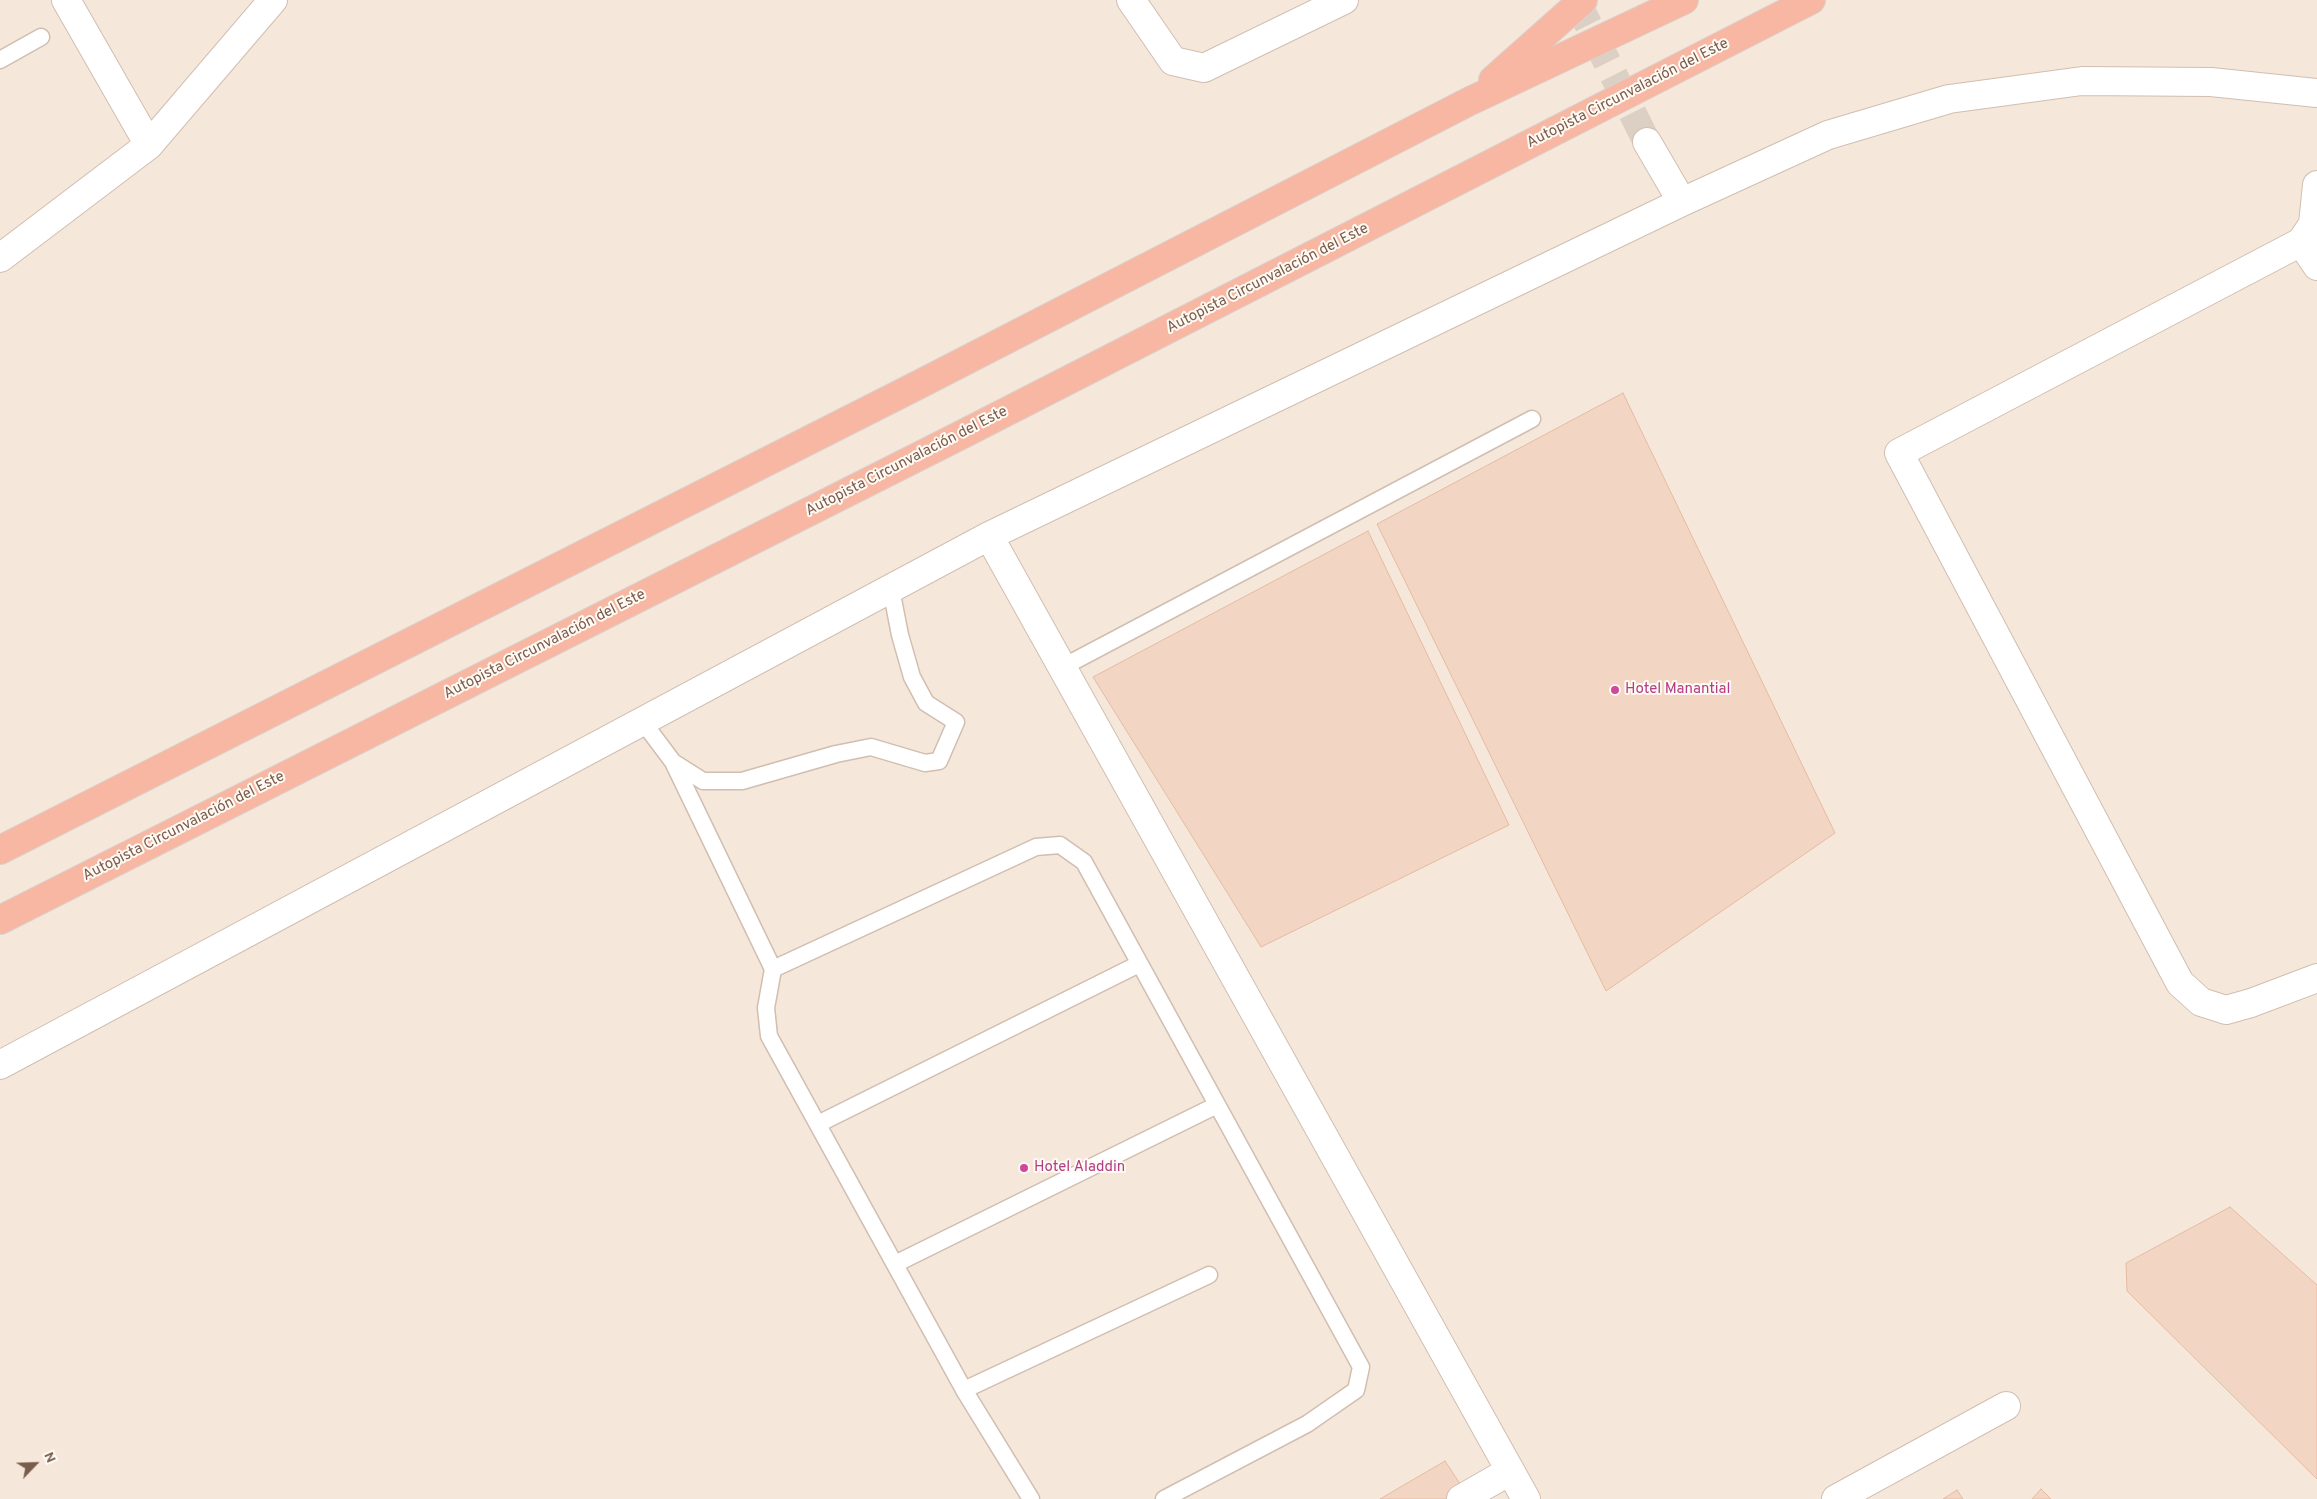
<!DOCTYPE html>
<meta charset="utf-8">
<style>
body{margin:0}
#map{position:relative;width:2317px;height:1499px;overflow:hidden;background:#fdf6ec;font-family:Overpass,sans-serif}
canvas{display:block}
.north{position:absolute;left:10px;top:1439px;width:50px;height:50px;-webkit-text-stroke:4px #fffaf3;paint-order:stroke;rotate:66deg;font-size:14px;font-weight:700;line-height:20px;text-align:center;color:#7a5c4d}
.north::after{content:'';display:block;margin:auto;width:18px;height:22px;background:#7a5c4d;clip-path:polygon(50% 0,100% 100%,50% 72%,0 100%)}
</style>
<div id="map">
<canvas width="2317" height="1499"></canvas>
<div class="north">N</div>
</div>
<script>
const c = document.querySelector('canvas').getContext('2d');
c.lineJoin = 'round';
function fillPath(path, color) { c.fillStyle = color; c.fill(path, 'evenodd'); }
const toPath = rows => new Path2D(rows.map(r => 'M' + r).join(''));
function trace(path, color, width, dash) { c.strokeStyle = color; c.lineWidth = width; c.lineCap = dash ? 'butt' : 'round'; c.setLineDash(dash || []); c.stroke(path); }
function label(font, color, halo, rows, align = 'center') {
  c.font = font + ' Overpass,sans-serif'; c.lineWidth = 4; c.setLineDash([]); c.textBaseline = 'middle'; c.strokeStyle = halo; c.fillStyle = color; for (const [text, x, y, turn = 0] of rows) {
    c.save(); c.translate(x, y); c.rotate((+turn || 0) * Math.PI / 180); c.textAlign = isNaN(turn) ? turn : align; if (halo) c.strokeText(text, 0, 0); c.fillText(text, 0, 0); c.restore();
  }
}
fillPath(toPath([
 [0,0,2317,0,2317,1499,0,1499]
]), '#f5e8da');
const building = toPath([
 [1623,393,1835,833,1606,991,1377,524,1623,393],
 [1368,531,1509,825,1261,947,1093,677,1368,531],
 [2230,1207,2317,1285,2317,1479,2127,1291,2126,1263,2230,1207],
 [1445,1461,1470,1499,1380,1499,1445,1461],
 [2041,1489,2051,1499,2032,1499,2041,1489],
 [1957,1490,1963,1499,1943,1499,1957,1490]
]);
fillPath(building, '#f3d5c3');
trace(building, '#e6bba3', 1);
trace(toPath([
 [1576,0,1647,142]
]), '#dcd0c4', 28, [28, 14]);
const service = toPath([
 [0,60,41,37],
 [1061,668,1532,419],
 [643,722,673,762,703,781,742,781,836,754,871,747,925,763,939,761,956,722,926,703,912,677,900,635,891,589],
 [673,762,773,969,766,1008,769,1036,964,1390,1031,1499],
 [773,969,1036,847,1060,845,1084,862,1361,1367,1356,1390,1307,1424,1164,1499],
 [818,1124,1139,964],
 [895,1264,1217,1105],
 [964,1390,1209,1275]
]);
const minor = toPath([
 [66,0,149,145],
 [1131,0,1173,61,1204,68,1344,0],
 [1647,142,1682,202],
 [2317,185,2313,224,2301,242,1899,453,2180,983,2201,1002,2226,1010,2251,1003,2317,978],
 [2301,242,2317,266],
 [0,258,149,145,273,0],
 [989,536,1526,1499],
 [0,1065,989,536,1682,202,1828,135,1949,99,2082,81,2211,82,2317,93],
 [1461,1499,1510,1471],
 [1836,1499,2006,1406]
]);
const motorway = toPath([
 [1493,80,1583,0],
 [0,850,918,385,1470,101,1684,0],
 [0,920,961,435,1811,0]
]);
trace(service, '#d1beb0', 19);
trace(minor, '#d1beb0', 30);
trace(motorway, '#dad1cd', 30);
trace(service, '#fff', 16);
trace(minor, '#fff', 28);
trace(motorway, '#f7b7a3', 28);
for (const [x, y, r, color] of [
 [1615,690,5,"#d1479c"],
 [1024,1168,5,"#d1479c"]
]) { const dot = new Path2D(); dot.arc(x, y, r, 0, 2 * Math.PI); c.fillStyle = color; c.fill(dot); trace(dot, '#fffaf3', 2); }
label('15px', '#7a5c4d', '#fffaf3', [
 ["Autopista Circunvalación del Este",1628,94,-27],
 ["Autopista Circunvalación del Este",1268,279,-27],
 ["Autopista Circunvalación del Este",907,462,-27],
 ["Autopista Circunvalación del Este",545,645,-27],
 ["Autopista Circunvalación del Este",184,827,-27]
]);
label('15px', '#b23c85', '#fffaf3', [
 ["Hotel Manantial",1625,690],
 ["Hotel Aladdin",1034,1168]
], 'left');
</script>
